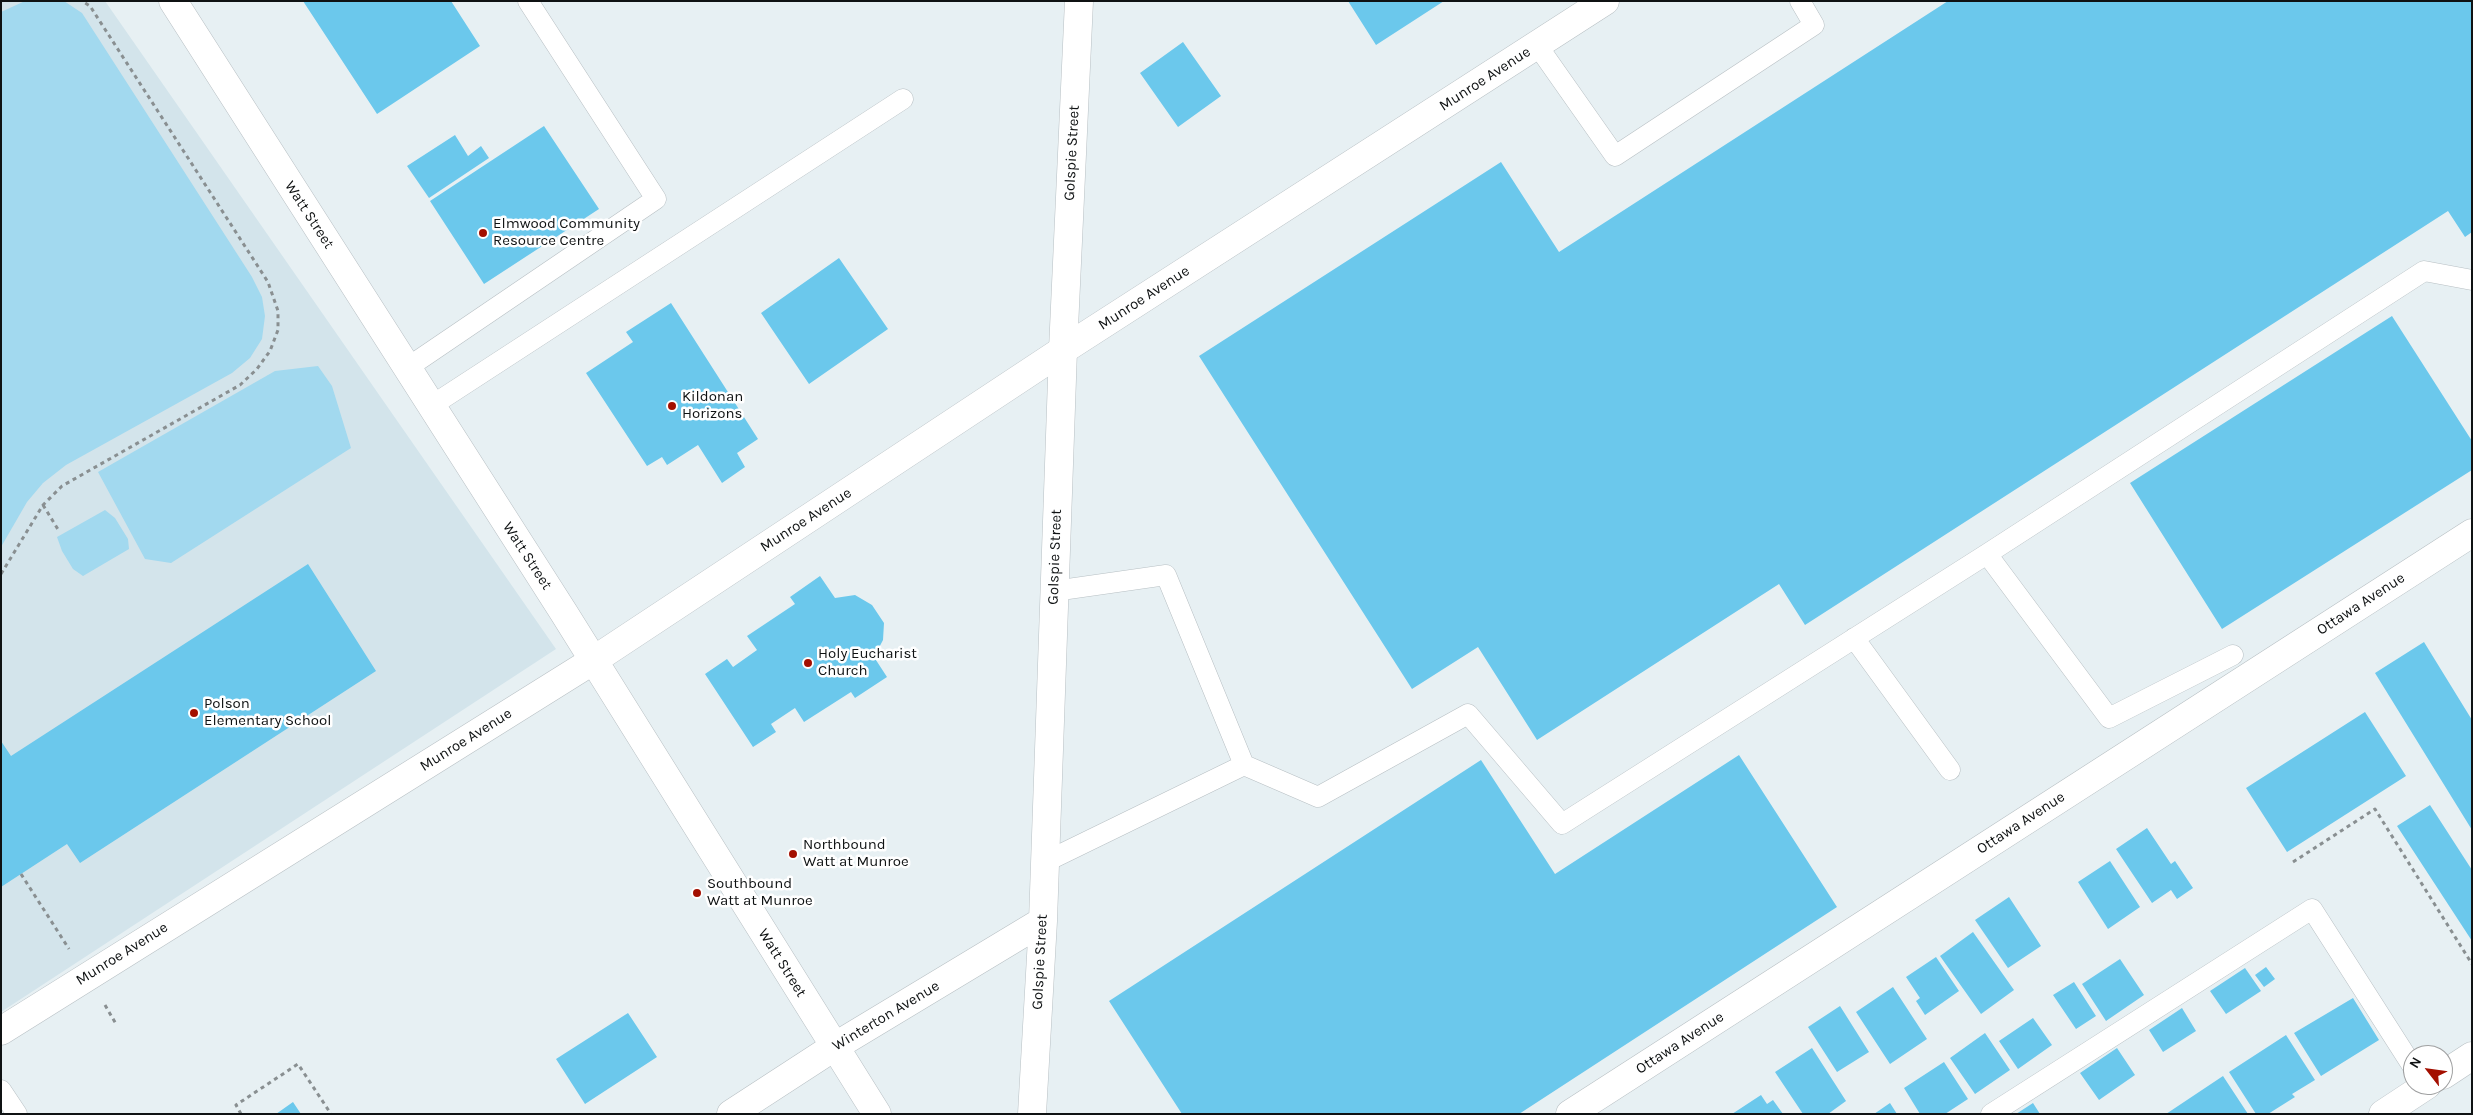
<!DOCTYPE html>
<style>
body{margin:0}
#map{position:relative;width:2473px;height:1115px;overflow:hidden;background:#e7f0f3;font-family:Karla,sans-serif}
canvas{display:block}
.frame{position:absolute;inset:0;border:2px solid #0f1213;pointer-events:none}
.north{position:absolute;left:2403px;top:1045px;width:50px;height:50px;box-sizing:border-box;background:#fff;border:1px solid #9fa0a1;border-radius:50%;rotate:300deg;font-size:14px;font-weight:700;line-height:20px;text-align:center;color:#0f1213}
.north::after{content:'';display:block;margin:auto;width:18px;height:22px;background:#a30f00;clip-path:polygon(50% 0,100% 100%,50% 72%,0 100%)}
</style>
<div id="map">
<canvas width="2473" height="1115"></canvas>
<div class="frame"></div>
<div class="north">N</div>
</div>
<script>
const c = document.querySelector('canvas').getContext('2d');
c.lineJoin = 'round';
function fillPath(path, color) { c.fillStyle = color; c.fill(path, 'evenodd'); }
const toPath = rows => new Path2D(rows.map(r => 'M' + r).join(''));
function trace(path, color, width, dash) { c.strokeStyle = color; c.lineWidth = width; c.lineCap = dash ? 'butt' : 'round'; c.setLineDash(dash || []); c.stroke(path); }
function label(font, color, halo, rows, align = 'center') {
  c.font = font + ' Karla,sans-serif'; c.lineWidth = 5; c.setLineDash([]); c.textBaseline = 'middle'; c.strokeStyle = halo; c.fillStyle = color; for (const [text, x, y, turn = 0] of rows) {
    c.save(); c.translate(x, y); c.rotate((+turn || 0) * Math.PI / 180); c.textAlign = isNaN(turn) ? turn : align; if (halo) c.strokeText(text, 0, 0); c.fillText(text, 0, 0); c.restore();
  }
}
fillPath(toPath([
 [1,1,105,1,556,649,1,1012]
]), '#d3e4eb');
fillPath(toPath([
 [25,1,64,1,82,13,252,277,262,297,265,316,262,339,250,358,232,373,66,465,43,483,27,502,1,547,1,12],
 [318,366,332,386,351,448,171,563,145,559,98,472,275,371],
 [105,510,115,518,128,539,129,549,83,576,73,569,62,551,57,537]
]), '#a2d9ef');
fillPath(toPath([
 [303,1,451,1,480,46,377,114],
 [1348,1,1444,1,1376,45],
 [1948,1,2472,1,2472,232,2465,237,2448,211,1805,625,1779,584,1537,740,1478,647,1412,689,1199,356,1501,162,1559,252],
 [1183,42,1221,96,1178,127,1140,73],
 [544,126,599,209,484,284,430,201],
 [455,135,468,156,481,146,489,158,429,198,407,166],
 [839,258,888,329,809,384,761,313],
 [671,303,758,439,737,453,745,467,722,483,698,445,667,465,662,457,647,466,586,373,633,342,626,332],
 [2392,316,2472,441,2472,470,2222,629,2130,483],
 [308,564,376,671,80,863,67,844,1,887,1,741,11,756],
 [820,576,835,598,855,595,872,605,884,623,883,640,874,657,887,677,855,698,851,692,804,722,795,708,771,724,776,732,753,747,705,674,727,659,733,667,757,650,747,636,795,604,790,597],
 [2424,642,2472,720,2472,830,2375,673],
 [2365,712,2406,776,2287,852,2246,788],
 [1739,755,1837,907,1519,1114,1182,1114,1109,1001,1481,760,1555,874],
 [2430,805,2472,870,2472,941,2397,826],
 [2147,828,2171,864,2175,861,2193,888,2177,899,2171,890,2152,903,2116,849],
 [2110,861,2140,907,2108,929,2078,882],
 [2009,897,2041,946,2008,968,1975,920],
 [1973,932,2014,990,1981,1014,1940,956],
 [1936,957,1959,991,1925,1015,1916,1001,1920,998,1906,977],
 [2120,959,2144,995,2106,1021,2082,984],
 [2266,967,2275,979,2264,987,2255,975],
 [2245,968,2261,991,2226,1014,2210,991],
 [2074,982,2096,1016,2076,1029,2053,995],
 [1893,987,1927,1039,1890,1064,1856,1012],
 [2353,998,2379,1040,2321,1076,2294,1033],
 [1840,1006,1869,1052,1837,1072,1808,1027],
 [2182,1008,2196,1031,2163,1052,2149,1030],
 [628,1013,657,1057,585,1104,556,1059],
 [2033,1018,2052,1045,2018,1069,1999,1041],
 [1985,1033,2010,1070,1975,1094,1950,1058],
 [2286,1035,2315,1080,2292,1094,2295,1097,2268,1114,2256,1114,2229,1072],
 [1812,1048,1846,1101,1828,1114,1803,1114,1775,1072],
 [2117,1048,2135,1075,2099,1100,2080,1073],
 [1944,1062,1968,1099,1945,1114,1920,1114,1904,1088],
 [2223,1076,2248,1114,2166,1114],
 [1761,1095,1767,1104,1773,1100,1783,1114,1732,1114],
 [293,1102,301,1114,276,1114],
 [1890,1103,1897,1114,1874,1114],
 [2033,1103,2040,1114,2016,1114]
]), '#6bc8ec');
const lane = toPath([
 [1537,45,1615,156,1814,25,1800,1],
 [407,368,656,199,528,1],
 [431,406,903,99],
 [1987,554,2109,718,2233,655],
 [1854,638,1950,770],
 [1244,765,1318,797,1468,714,1562,824,1987,554,2424,271,2472,280],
 [1045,862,1244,765,1166,575,1054,591],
 [1,1090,17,1114],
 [1991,1114,2312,909,2413,1067]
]);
const street = toPath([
 [2443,1075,2472,1056],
 [731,1114,834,1047,1043,921],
 [1032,1114,1043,921,1063,350,1079,1],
 [1570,1114,2472,533],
 [2383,1114,2427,1085]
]);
const secondary = toPath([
 [173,1,564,613,877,1114],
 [1,1031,594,660,1063,350,1605,1]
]);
trace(lane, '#b7bfc3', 21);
trace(street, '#b7bfc3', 29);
trace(secondary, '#b7bfc3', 29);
trace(toPath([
 [1,1,2,1],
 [43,505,59,531],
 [1,574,43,505,62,486,240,385,257,369,270,351,278,330,278,311,268,282,90,6,82,1],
 [2293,862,2375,809,2472,964],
 [21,874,69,949],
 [105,1005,116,1024],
 [241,1114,236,1105,298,1064,331,1114]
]), '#898f91', 3, [4, 4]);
trace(lane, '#fff', 20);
trace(street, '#fff', 28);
trace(secondary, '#fff', 28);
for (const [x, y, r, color] of [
 [483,233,5,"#a30f00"],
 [672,406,5,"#a30f00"],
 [808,663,5,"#a30f00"],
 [194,713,5,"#a30f00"],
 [793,854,5,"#a30f00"],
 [697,893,5,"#a30f00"]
]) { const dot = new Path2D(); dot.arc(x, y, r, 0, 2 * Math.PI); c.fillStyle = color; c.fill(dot); trace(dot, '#fff', 2); }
label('15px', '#0f1213', '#fff', [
 ["Munroe Avenue",1485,79,-33],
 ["Golspie Street",1072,153,-87],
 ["Watt Street",309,215,57],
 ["Munroe Avenue",1144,298,-33],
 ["Munroe Avenue",806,520,-33],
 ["Watt Street",527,556,57],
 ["Golspie Street",1055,557,-88],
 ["Ottawa Avenue",2361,604,-33],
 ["Munroe Avenue",466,740,-32],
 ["Ottawa Avenue",2021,823,-33],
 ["Munroe Avenue",122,954,-32],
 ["Golspie Street",1040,962,-87],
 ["Watt Street",782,963,58],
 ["Winterton Avenue",886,1016,-31],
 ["Ottawa Avenue",1680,1043,-33]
]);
label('15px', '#0f1213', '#fff', [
 ["Elmwood Community",493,224],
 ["Resource Centre",493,241],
 ["Kildonan",682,397],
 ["Horizons",682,414],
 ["Holy Eucharist",818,654],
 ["Church",818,671],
 ["Polson",204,704],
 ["Elementary School",204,721],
 ["Northbound",803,845],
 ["Watt at Munroe",803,862],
 ["Southbound",707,884],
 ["Watt at Munroe",707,901]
], 'left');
</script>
